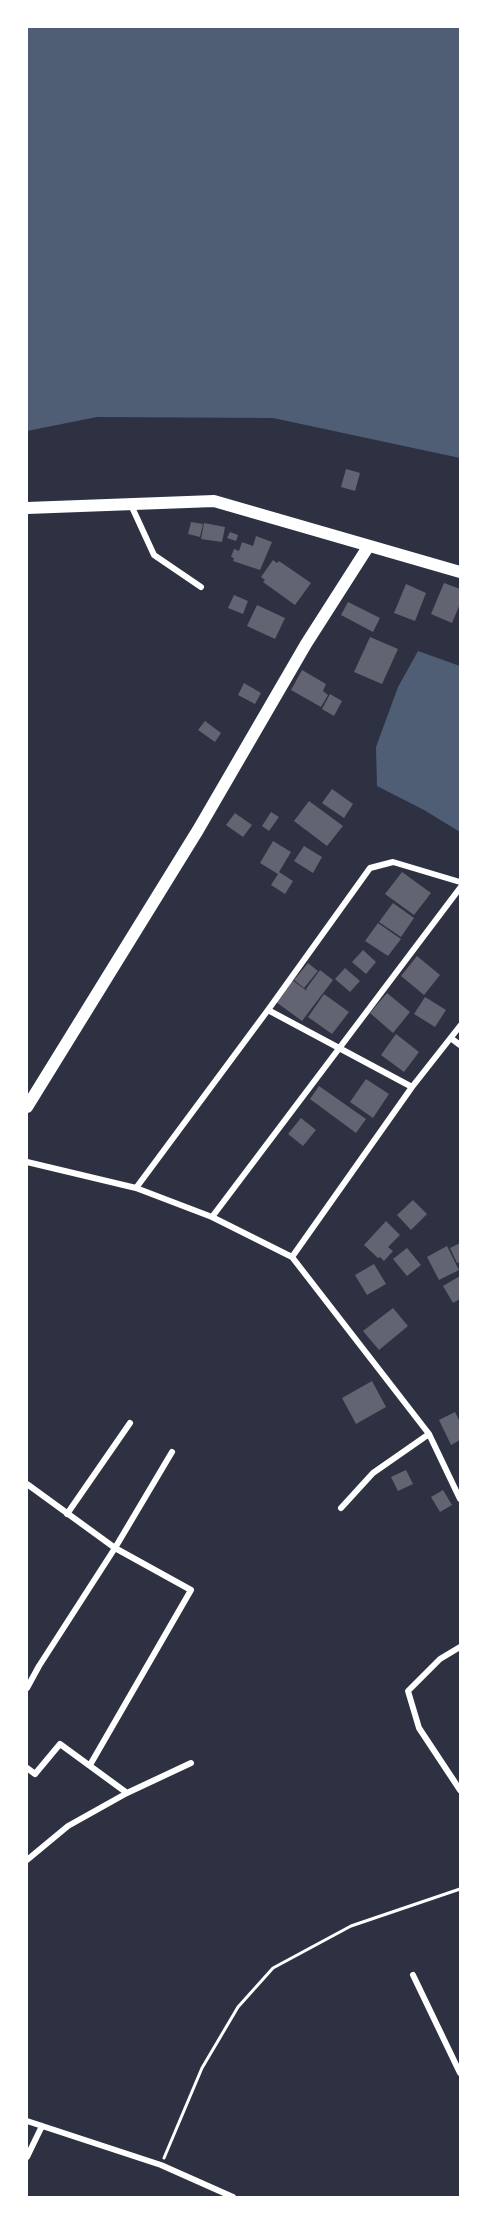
<!DOCTYPE html>
<style>
body{margin:0}
#map{position:relative;width:487px;height:2224px;overflow:hidden;background:#2d3142;font-family:Barlow,sans-serif}
canvas{display:block}
.frame{position:absolute;inset:0;border:28px solid #fff;pointer-events:none}
</style>
<div id="map">
<canvas width="487" height="2224"></canvas>
<div class="frame"></div>
</div>
<script>
const c = document.querySelector('canvas').getContext('2d');
c.lineJoin = 'round';
function fillPath(path, color) { c.fillStyle = color; c.fill(path, 'evenodd'); }
const toPath = rows => new Path2D(rows.map(r => 'M' + r).join(''));
function trace(path, color, width, dash) { c.strokeStyle = color; c.lineWidth = width; c.lineCap = dash ? 'butt' : 'round'; c.setLineDash(dash || []); c.stroke(path); }
fillPath(toPath([
 [27,27,460,27,460,458,273,418,97,417,27,431],
 [418,651,460,666,460,832,424,810,377,786,376,747,398,687]
]), '#4f5d75');
fillPath(toPath([
 [346,469,360,473,355,491,341,487],
 [191,522,203,524,200,537,188,534],
 [204,523,225,527,222,542,201,539],
 [230,532,238,535,236,541,227,538],
 [256,536,272,542,260,570,233,561,234,558,231,557,234,549,239,551,242,542,253,546],
 [273,560,277,563,279,561,311,583,295,605,263,582,265,580,261,577],
 [444,583,460,589,460,604,452,623,431,614],
 [406,584,426,593,415,621,394,613],
 [234,595,248,601,243,614,228,608],
 [348,602,380,618,373,632,341,615],
 [257,605,285,618,275,639,247,626],
 [370,637,398,649,382,684,354,672],
 [302,670,326,684,323,691,328,695,321,707,291,690],
 [244,683,261,693,255,704,238,695],
 [330,694,342,701,334,716,322,709],
 [205,721,221,733,215,742,198,730],
 [332,789,353,804,344,818,322,803],
 [309,801,343,826,327,846,294,821],
 [271,812,279,817,269,831,262,826],
 [235,813,252,825,243,837,226,825],
 [273,841,291,852,279,872,293,881,285,894,271,885,278,874,260,863],
 [304,846,322,857,313,873,294,861],
 [402,872,431,893,414,915,385,894],
 [393,903,414,918,401,937,379,922],
 [378,923,401,939,388,956,365,941],
 [363,950,376,962,366,974,352,962],
 [417,956,440,975,424,995,401,976],
 [308,963,318,971,304,988,294,980],
 [345,968,360,981,350,992,335,979],
 [320,970,333,980,302,1021,276,1002,292,980,307,991,306,989],
 [387,993,410,1012,393,1033,370,1013],
 [324,994,349,1012,332,1034,308,1017],
 [425,997,446,1010,435,1027,414,1014],
 [396,1034,419,1052,404,1072,381,1055],
 [366,1079,389,1094,373,1118,350,1102],
 [319,1086,366,1119,356,1133,310,1099],
 [301,1118,316,1130,303,1146,288,1134],
 [413,1200,427,1214,411,1230,397,1215],
 [386,1221,400,1235,388,1247,393,1251,384,1261,380,1257,378,1258,364,1245],
 [460,1243,460,1262,457,1263,450,1248],
 [447,1246,459,1270,439,1280,427,1257],
 [407,1248,421,1265,407,1276,393,1259],
 [374,1264,386,1284,367,1295,355,1275],
 [460,1276,460,1299,453,1303,443,1286],
 [393,1308,408,1326,379,1350,363,1331],
 [372,1381,386,1407,356,1424,342,1398],
 [455,1412,460,1422,460,1440,451,1445,439,1420],
 [406,1470,413,1484,398,1491,391,1477],
 [443,1490,452,1505,440,1512,431,1497]
]), '#626471');
trace(toPath([
 [164,2158,202,2068,238,2007,273,1968,351,1926,460,1889]
]), '#fff', 3);
trace(toPath([
 [131,505,154,555,201,587],
 [268,1010,412,1087],
 [452,1039,460,1045],
 [27,1162,136,1188,212,1217,292,1257,429,1434],
 [136,1188,268,1010,370,868,393,862,460,882],
 [212,1217,460,888],
 [292,1257,412,1087,460,1026],
 [27,1484,115,1548,191,1590,90,1765],
 [341,1508,373,1473,429,1434,460,1499],
 [67,1514,130,1423],
 [460,1647,440,1659,408,1691,419,1728,460,1790],
 [27,1688,39,1666,115,1548,172,1452],
 [27,1768,35,1774,60,1744,127,1793],
 [27,1860,68,1826,127,1793,191,1763],
 [413,1975,460,2073],
 [27,2121,161,2165,233,2197],
 [27,2157,42,2126]
]), '#fff', 6);
trace(toPath([
 [27,508,214,501,460,572],
 [27,1107,198,830,306,644,368,547]
]), '#fff', 12);
</script>
